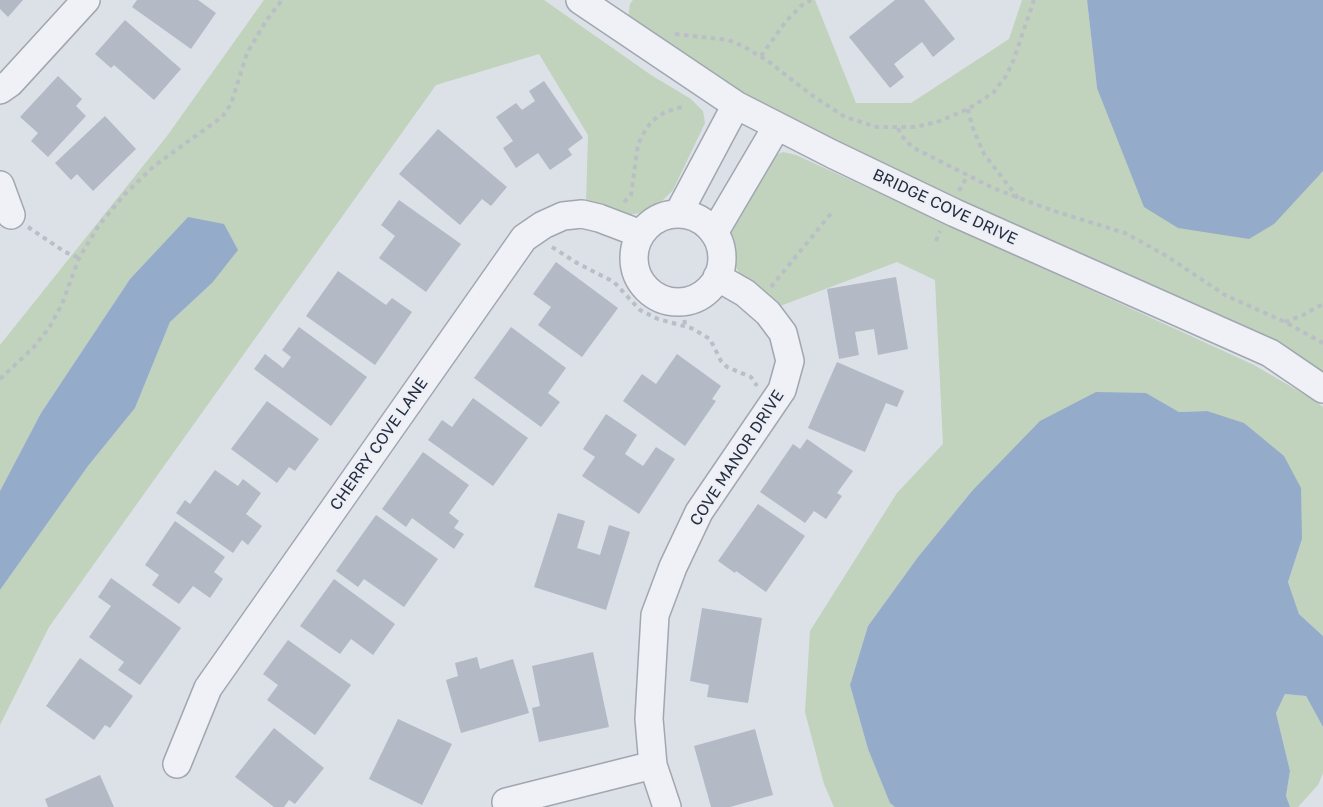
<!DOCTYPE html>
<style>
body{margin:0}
canvas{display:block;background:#dce0e7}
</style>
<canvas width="1323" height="807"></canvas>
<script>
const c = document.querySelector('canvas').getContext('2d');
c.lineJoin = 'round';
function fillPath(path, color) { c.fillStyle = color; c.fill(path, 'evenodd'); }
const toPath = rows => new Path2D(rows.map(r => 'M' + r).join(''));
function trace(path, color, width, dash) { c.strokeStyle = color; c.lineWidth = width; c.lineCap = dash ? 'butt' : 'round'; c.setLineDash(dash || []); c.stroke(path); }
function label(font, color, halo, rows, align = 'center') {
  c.font = font + ' "Golos Text",sans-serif'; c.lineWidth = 4.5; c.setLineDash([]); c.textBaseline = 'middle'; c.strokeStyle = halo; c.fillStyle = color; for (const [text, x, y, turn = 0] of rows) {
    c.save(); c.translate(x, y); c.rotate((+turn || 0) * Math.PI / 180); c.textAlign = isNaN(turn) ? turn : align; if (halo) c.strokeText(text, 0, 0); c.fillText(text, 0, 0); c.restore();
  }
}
fillPath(toPath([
 [264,0,544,0,651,75,691,99,703,111,705,123,673,190,662,201,645,212,629,215,586,204,588,135,539,54,436,85,49,627,0,725,0,590,88,466,135,408,170,322,212,283,188,217,130,279,41,413,0,491,0,345,167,136],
 [633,0,815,0,856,103,911,103,1009,39,1022,0,1087,0,1097,88,1321,174,1323,171,1323,372,1283,349,740,97,628,19,630,4],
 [783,152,796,155,1254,365,1314,400,1323,407,1323,636,1299,614,1288,582,1302,539,1207,411,1179,412,1146,393,972,491,918,557,868,626,850,685,868,749,890,802,895,807,834,807,824,784,805,712,810,631,897,493,943,444,935,280,897,262,780,306,752,285,740,274,732,261,730,244,731,230,771,157],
 [1285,694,1306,696,1323,727,1323,773,1318,785,1298,807,1290,807,1286,796,1290,771,1276,713]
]), '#c1d2bd');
fillPath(toPath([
 [1087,0,1323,0,1323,171,1274,224,1249,239,1178,228,1144,207,1097,88],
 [188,217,224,224,238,250,212,283,170,322,135,408,88,466,0,590,0,491,41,413,130,279],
 [1096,392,1146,393,1179,412,1207,411,1244,423,1284,456,1301,488,1302,539,1288,582,1299,614,1323,636,1323,727,1306,696,1285,694,1276,713,1290,771,1286,796,1290,807,895,807,890,803,868,749,850,685,868,626,918,557,972,491,1040,421]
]), '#94acca');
fillPath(toPath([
 [0,0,23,0,8,17,0,9],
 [137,0,198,0,216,13,191,49,132,7],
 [895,0,924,0,955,39,933,57,922,42,894,64,904,77,890,88,849,37],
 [125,20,181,69,154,100,114,65,111,68,95,54],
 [58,76,82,99,76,106,86,116,48,157,31,141,38,133,20,117],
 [544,81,583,138,568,149,572,155,550,170,538,153,516,168,503,148,513,141,496,117,516,103,522,110,535,101,529,91],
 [105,116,136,149,93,191,77,174,71,180,55,163],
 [438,129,507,187,491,206,482,199,460,225,399,174],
 [399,200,461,244,426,292,379,258,395,236,381,225],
 [556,262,618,308,582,357,538,325,551,307,533,294],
 [338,271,386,305,392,298,412,312,375,365,306,316],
 [896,277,908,349,878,355,874,329,855,332,859,355,839,359,827,289],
 [299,327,367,377,331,426,254,369,265,354,283,368,291,357,282,350],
 [511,327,566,368,548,393,560,402,541,427,474,378],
 [677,354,721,386,712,399,716,401,685,446,623,401,642,374,656,384],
 [837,362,904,391,897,407,886,403,865,452,808,428],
 [473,398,528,438,493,486,428,440,442,420,452,427],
 [267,401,319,439,295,471,289,467,277,483,231,449],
 [606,414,637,435,625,454,643,466,656,447,675,459,639,514,582,476,595,457,583,449],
 [807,439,853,471,837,493,842,496,826,519,814,511,805,523,760,492,793,444,800,449],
 [423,452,469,485,449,513,459,521,454,528,464,534,454,549,412,518,406,527,382,509],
 [215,470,238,486,243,479,261,493,246,514,262,526,248,545,242,540,233,553,176,513,185,500,190,504],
 [758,504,805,536,766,592,736,571,735,573,718,561],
 [558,513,585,521,577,548,600,555,609,525,630,532,606,610,534,587],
 [376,515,438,559,404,607,364,579,358,587,336,571],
 [175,521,225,557,214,572,223,579,210,598,193,586,179,604,152,585,159,575,145,565],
 [111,578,181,628,140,685,118,670,124,662,89,637,111,606,98,597],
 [334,579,395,624,373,655,351,639,340,654,300,626],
 [702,608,762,618,748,703,707,697,709,685,690,681],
 [288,640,351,685,315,735,267,700,278,685,263,674],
 [593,652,609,727,539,742,532,708,540,706,532,666],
 [477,657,480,669,513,659,529,713,461,733,446,680,458,676,455,663],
 [80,658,133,696,110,728,105,725,94,740,46,706],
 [398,719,452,744,422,805,369,779],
 [274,728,324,768,295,804,289,800,284,807,274,807,235,777],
 [755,729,773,795,730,807,711,807,694,746],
 [100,775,114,807,48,807,45,799]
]), '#b3b9c5');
const minor = toPath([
 [580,0,736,105,832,154,955,213,1270,353,1323,389],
 [0,90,10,83,86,0],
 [0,185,11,215],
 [678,214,736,105],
 '634 258a44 44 0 1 1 88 0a44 44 0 1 1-88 0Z',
 [714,233,777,126],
 [177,764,208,688,524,238,543,225,563,216,582,214,599,218,641,234],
 [506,802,653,765],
 [667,807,653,765,649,719,655,615,673,567,699,512,782,390,790,361,783,333,768,313,745,293,717,277]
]);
trace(minor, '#a1a7b1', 30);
trace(toPath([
 [675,34,728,40,743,46,768,61,810,94,845,117,877,127,915,127,937,122,968,109,993,93,1006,76,1014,59,1034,0],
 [761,56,787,20,802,5,811,0],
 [968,109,972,126,984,154,1018,198],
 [898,128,901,135,912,147,993,188,1051,210,1125,233,1165,255,1225,295,1285,322,1323,343],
 [959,191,968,175],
 [624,202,631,195,638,144,646,129,652,121,665,112,682,107],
 [28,227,65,252,79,258],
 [936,241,940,231],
 [552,247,577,263,614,282,640,310,658,319,691,328,710,339,721,361,727,367,751,377,757,386],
 [771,287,833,211],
 [683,302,685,326],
 [1285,322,1303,315,1323,304],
 [0,379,33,348,49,328,62,304,79,258,99,225,126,193,154,166,222,117,231,104,247,53,266,21,282,0]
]), '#babec6', 4, [4.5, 4.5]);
trace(minor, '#eff1f6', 27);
label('16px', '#252d3f', '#eceff5', [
 ["BRIDGE COVE DRIVE",945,207,25],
 ["CHERRY COVE LANE",379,444,-55],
 ["COVE MANOR DRIVE",737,458,-57]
]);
</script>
